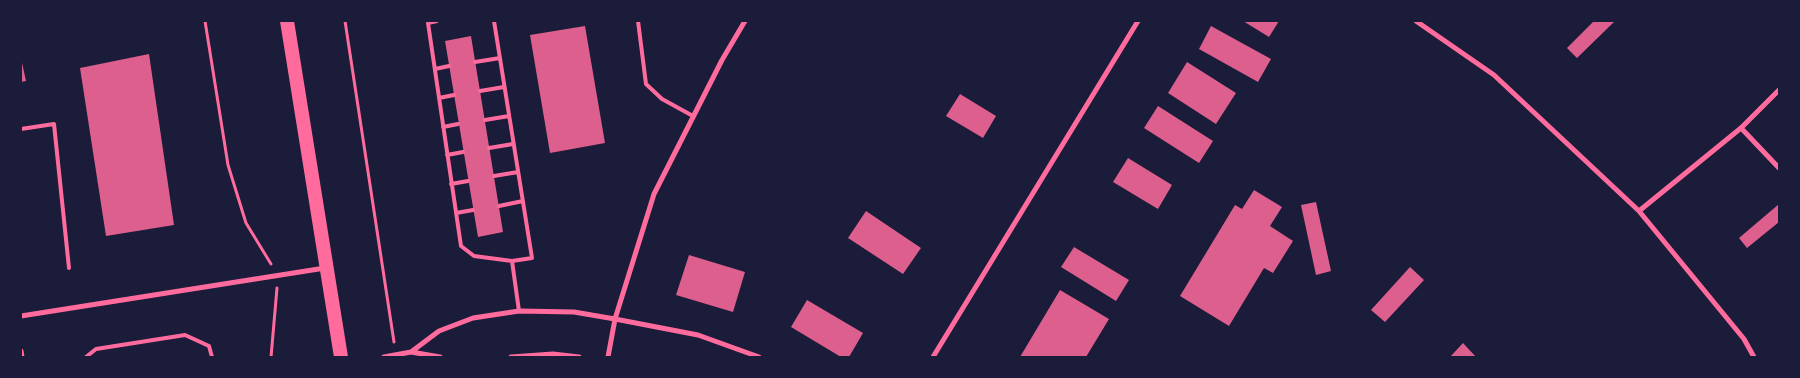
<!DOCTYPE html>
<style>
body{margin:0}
#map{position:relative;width:1800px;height:378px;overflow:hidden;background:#1b1b3a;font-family:"PT Sans Narrow",sans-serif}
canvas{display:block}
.frame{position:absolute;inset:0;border:22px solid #1b1b3a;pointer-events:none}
</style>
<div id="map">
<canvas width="1800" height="378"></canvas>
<div class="frame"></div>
</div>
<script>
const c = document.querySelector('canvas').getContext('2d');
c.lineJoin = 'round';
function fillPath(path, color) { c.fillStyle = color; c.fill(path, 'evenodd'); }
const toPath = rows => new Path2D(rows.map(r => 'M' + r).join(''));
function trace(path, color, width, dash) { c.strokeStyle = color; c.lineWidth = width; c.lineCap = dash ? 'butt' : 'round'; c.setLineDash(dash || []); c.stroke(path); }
fillPath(toPath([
 [1243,21,1279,21,1269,37],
 [1594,21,1615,21,1577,58,1567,48],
 [585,26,605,143,550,153,530,35],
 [1211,26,1271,59,1258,82,1199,49],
 [471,36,503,232,478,237,445,41],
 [149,54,174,225,106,236,80,68],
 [21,58,26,81,21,82],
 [1187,62,1236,93,1216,124,1168,93],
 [960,94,996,116,983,138,946,116],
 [1158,106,1213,141,1199,163,1144,128],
 [1128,158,1172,185,1158,209,1113,182],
 [1254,190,1282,207,1270,226,1293,241,1273,273,1264,268,1229,326,1180,296,1235,205,1242,209],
 [1316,202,1331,271,1316,275,1301,205],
 [1779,204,1779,222,1747,248,1739,238],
 [866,211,921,248,903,274,848,238],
 [1074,247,1129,280,1116,301,1061,267],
 [689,255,745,272,733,312,676,295],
 [1410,267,1424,280,1385,322,1371,310],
 [1060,290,1109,319,1086,357,1020,357],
 [807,300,863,333,849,357,841,357,791,327],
 [1463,343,1476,357,1450,357]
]), '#dd5f8e');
trace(toPath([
 [205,21,228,165,246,223,271,264],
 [345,21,394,342],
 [271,357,277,288]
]), '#ff6b9d', 3);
trace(toPath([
 [437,21,428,23,461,246,474,256,512,261,532,258,494,21],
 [638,21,646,84,662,99,693,116],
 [475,62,500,58],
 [435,69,449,66],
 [480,91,504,87],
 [439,98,454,95],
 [485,120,509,116],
 [443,127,458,124],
 [21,129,54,124,69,268],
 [489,148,513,144],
 [447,155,463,152],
 [494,176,518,172],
 [451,184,468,181],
 [499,206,523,201],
 [456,213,473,210],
 [512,261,519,311],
 [86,357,96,349,185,335,209,346,212,357]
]), '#ff6b9d', 4);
trace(toPath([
 [1416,21,1494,75,1639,211,1744,339,1754,357],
 [1741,128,1779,168],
 [1639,211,1741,128,1779,90],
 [21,316,325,268],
 [21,351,22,357],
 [411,352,439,331,473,318,519,311,574,312,615,319,698,335,759,357],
 [384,357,411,352,440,357],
 [511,357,553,354,579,357],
 [608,357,615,319,654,194,722,60,745,21],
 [933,357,1138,21]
]), '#ff6b9d', 5);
trace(toPath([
 [287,21,341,357]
]), '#ff6b9d', 14);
</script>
